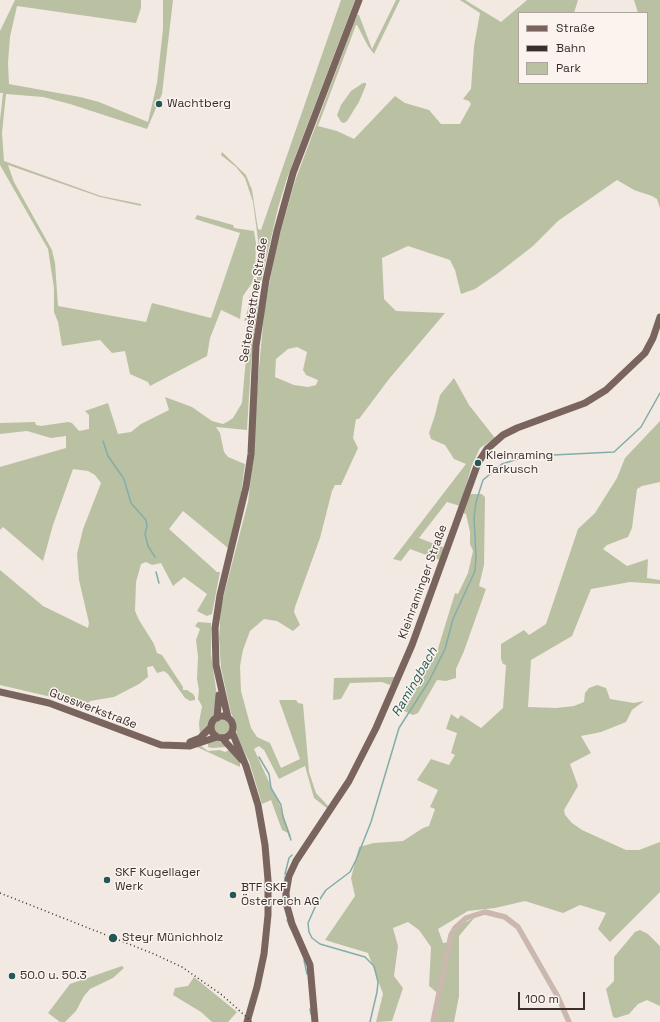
<!DOCTYPE html>
<meta charset="utf-8">
<style>
body{margin:0}
#map{position:relative;width:660px;height:1022px;overflow:hidden;background:#f2e9e2;font-family:"Space Grotesk",sans-serif}
canvas{display:block}
.legend{position:absolute;left:518px;top:12px;width:130px;height:72px;box-sizing:border-box;background:#faf3ee;border:1px solid #ada4a0;margin:0;padding:5px 7px;list-style:none;font-size:12px;color:#392e2c}
.legend li{display:flex;align-items:center;gap:8px;height:20px}
.legend b{width:20px;border:1px solid #ada4a0}
.scale{position:absolute;left:518px;top:992px;width:67px;height:18px;box-sizing:border-box;border:2px solid #392e2c;border-top:0;padding-left:5px;font-size:12px;line-height:14px;white-space:nowrap;color:#392e2c;-webkit-text-stroke:3px #faf3ee;paint-order:stroke}
</style>
<div id="map">
<canvas width="660" height="1022"></canvas>
<ul class="legend">
<li><b style="height:5px;background:#7a645e"></b>Straße</li>
<li><b style="height:5px;background:#392e2c"></b>Bahn</li>
<li><b style="height:11px;background:#bac1a2"></b>Park</li>
</ul>
<div class="scale">100 m</div>
</div>
<script>
const c = document.querySelector('canvas').getContext('2d');
c.lineJoin = 'round';
function fillPath(path, color) { c.fillStyle = color; c.fill(path, 'evenodd'); }
const toPath = rows => new Path2D(rows.map(r => 'M' + r).join(''));
function trace(path, color, width, dash) { c.strokeStyle = color; c.lineWidth = width; c.lineCap = dash ? 'butt' : 'round'; c.setLineDash(dash || []); c.stroke(path); }
function label(font, color, halo, rows, align = 'center') {
  c.font = font + ' "Space Grotesk",sans-serif'; c.lineWidth = 3; c.setLineDash([]); c.textBaseline = 'middle'; c.strokeStyle = halo; c.fillStyle = color; for (const [text, x, y, turn = 0] of rows) {
    c.save(); c.translate(x, y); c.rotate((+turn || 0) * Math.PI / 180); c.textAlign = isNaN(turn) ? turn : align; if (halo) c.strokeText(text, 0, 0); c.fillText(text, 0, 0); c.restore();
  }
}
fillPath(toPath([
 [15,0,141,0,141,8,136,23,17,6,10,37,8,63,9,84,80,97,99,102,148,122,157,83,163,29,163,0,173,0,162,94,147,129,70,104,43,97,6,94,2,133,4,161,101,196,141,204,141,206,100,197,8,165,14,182,52,250,55,263,58,306,146,322,152,303,211,318,240,233,195,219,197,215,233,225,234,228,254,231,256,243,255,272,252,283,243,296,240,319,221,310,210,338,207,356,150,386,148,382,130,374,125,351,112,353,100,340,62,346,58,322,54,312,54,288,48,249,0,165,0,120,3,93,0,93,0,31],
 [341,0,355,0,287,178,278,208,260,286,249,299,257,277,260,255,253,202,245,178,236,167,221,155,222,152,246,175,252,190,258,229,261,230],
 [396,0,400,0,374,54,368,46,357,25,356,25,318,126,337,131,354,139,395,96,405,103,429,110,441,124,460,124,471,104,469,101,463,99,471,89,474,46,480,13,460,0,465,0,501,22,527,0,578,0,574,13,519,13,519,83,647,83,647,13,638,13,634,0,660,0,660,208,657,199,652,196,634,190,617,180,558,221,533,246,497,274,475,289,461,294,455,270,450,260,408,246,382,258,384,299,396,311,445,313,389,379,359,419,356,419,353,438,358,448,341,485,335,485,332,491,320,538,295,607,294,612,300,625,293,631,277,621,264,619,250,631,243,650,240,666,241,691,251,728,257,737,270,743,281,768,300,759,279,700,296,700,298,703,303,704,309,772,316,793,329,807,328,809,314,798,305,766,279,779,264,750,259,746,254,749,280,806,291,836,289,837,288,833,282,830,271,800,262,804,249,761,237,738,235,722,231,713,221,668,219,638,221,606,248,502,253,461,257,390,264,313,276,247,295,181,357,15,359,15,372,49],
 [297,347,307,352,303,370,306,375,318,380,316,385,308,387,294,385,275,377,276,359,288,349],
 [363,83,366,83,366,85,359,102,347,121,344,123,341,122,337,115,341,105,351,91],
 [255,302,258,304,251,363,247,430,216,427,220,433,224,452,228,457,245,464,240,501,228,548,183,511,169,529,217,572,220,572,212,614,207,616,197,611,207,594,184,577,173,586,161,563,152,565,146,562,141,564,136,582,135,611,139,620,154,644,157,653,162,655,183,687,183,690,187,690,193,694,195,697,195,700,190,701,185,698,168,674,164,671,157,673,153,666,147,667,148,677,139,684,114,697,90,701,86,706,77,703,0,685,0,570,43,606,88,628,89,623,79,580,77,554,83,529,101,483,95,475,88,471,73,469,53,525,43,561,3,527,0,530,0,467,66,448,66,436,51,438,27,431,0,434,0,423,35,422,36,425,41,426,68,422,72,423,79,431,89,429,89,415,85,411,108,403,118,434,131,432,141,424,169,410,165,397,192,407,212,421,223,424,227,422,233,418,242,403,249,324,247,320,244,321,249,306],
 [454,378,469,405,495,438,480,448,472,465,460,506,447,502,419,538,445,548,440,560,410,549,401,561,393,559,466,464,454,459,445,445,431,439,429,433,435,415,440,395],
 [660,421,660,482,642,486,637,489,632,528,628,537,607,545,603,549,627,566,648,559,647,578,660,580,660,584,630,582,591,589,572,636,531,660,528,707,556,708,574,706,584,702,585,693,589,688,597,685,606,688,610,699,634,703,644,701,632,710,626,722,601,732,581,736,591,753,570,764,578,786,564,810,565,815,572,823,582,830,626,850,639,850,660,842,660,892,610,942,598,929,606,913,580,905,563,913,525,901,495,908,468,911,438,929,443,943,450,942,457,927,475,917,459,936,459,996,454,1022,432,1022,441,996,429,986,431,947,419,930,408,922,393,928,398,946,394,976,403,988,392,1021,376,1022,383,994,368,953,325,940,355,896,351,878,359,847,374,843,403,841,423,828,429,826,435,809,430,807,438,790,417,780,431,759,449,765,455,755,451,753,457,733,446,729,451,714,458,719,461,715,481,728,503,708,506,665,503,664,501,659,501,644,524,630,529,635,546,624,578,529,595,513,617,478,625,458],
 [470,494,482,494,485,497,484,565,479,586,486,589,464,651,456,669,456,678,446,681,437,680,418,713,413,715,404,711,401,707,437,652,455,593,458,594,468,573,473,551,470,544,470,532,466,514,463,513],
 [198,622,211,623,211,654,217,696,215,715,207,728,200,735,199,723,202,706,198,699,199,690,197,679,198,657,196,640,200,629,195,626],
 [396,677,390,685,382,682,350,683,341,699,333,700,334,678],
 '214 727a8 8 0 1 1 16 0a8 8 0 1 1-16 0Z',
 [216,740,226,745,240,762,240,767,197,747,200,745,208,751,220,750,225,752,229,750,226,747,212,748,208,747,208,742],
 [640,930,648,934,660,946,660,1006,647,1000,638,1004,629,1014,616,1018,613,1017,606,989,614,981,614,957,635,932],
 [122,966,124,968,113,978,90,989,84,996,76,1011,65,1022,60,1022,48,1013,70,984],
 [194,977,237,1012,228,1022,212,1022,201,1012,173,995,175,988,188,986]
]), '#bac1a2');
trace(toPath([
 [103,441,108,456,124,479,131,503,146,520,147,526,145,534,148,546,155,557],
 [156,572,159,583],
 [259,757,269,774,271,788,281,805,283,817,291,840],
 [285,874,289,858,292,855],
 [284,885,285,877],
 [283,895,284,903],
 [287,920,291,929],
 [304,960,307,974],
 [310,1009,311,1014],
 [370,1022,377,992,378,982,374,966,365,957,320,944,312,938,309,932,308,923,316,905,326,890,350,872,356,860,371,822,399,728,429,681,445,649,453,619,475,571,476,557,474,518,476,502,483,480,502,464,518,459,553,455,614,452,641,427,660,393]
]), '#83adaa', 1.5);
trace(toPath([
 [433,1022,451,935,455,928,466,918,485,912,505,917,518,927,558,997,569,1022]
]), '#cab8ae', 5.5);
trace(toPath([
 [0,692,49,703,161,745,190,746,217,737],
 '211 727a11 11 0 1 1 22 0a11 11 0 1 1-22 0Z',
 [217,718,219,695],
 [228,718,216,665,215,628,220,595,246,487,251,454,256,346,266,280,277,231,293,173,359,0],
 [232,732,246,766,258,805,265,845,268,880,268,915,264,954,257,987,247,1022],
 [222,738,242,760],
 [190,742,200,738,211,727],
 [315,1022,310,965,292,924,287,906,286,893,289,876,296,861,349,781,376,728,412,645,478,463,487,449,503,435,517,428,585,403,606,390,645,353,653,338,660,317]
]), '#7a645e', 7);
trace(toPath([
 [0,893,154,954,182,967,222,995,252,1022]
]), '#392e2c', 1.5, [1, 3]);
for (const [x, y, r, color] of [
 [159,104,4,"#245855"],
 [478,463,4,"#245855"],
 [107,880,4,"#245855"],
 [233,895,4,"#245855"],
 [113,938,5,"#245855"],
 [12,976,4,"#245855"]
]) { const dot = new Path2D(); dot.arc(x, y, r, 0, 2 * Math.PI); c.fillStyle = color; c.fill(dot); trace(dot, '#faf3ee', 1.5); }
label('12px', '#392e2c', '#faf3ee', [
 ["Wachtberg",167,104],
 ["Kleinraming",486,456],
 ["Tarkusch",486,470],
 ["SKF Kugellager",115,873],
 ["Werk",115,887],
 ["BTF SKF",241,888],
 ["Österreich AG",241,902],
 ["Steyr Münichholz",122,938],
 ["50.0 u. 50.3",20,976]
], 'left');
label('12px', '#392e2c', '#faf3ee', [
 ["Seitenstettner Straße",254,300,-81],
 ["Kleinraminger Straße",423,582,-70],
 ["Gusswerkstraße",93,709,21]
]);
label('italic 13px', '#245855', '#faf3ee', [
 ["Ramingbach",415,682,-60]
]);
</script>
